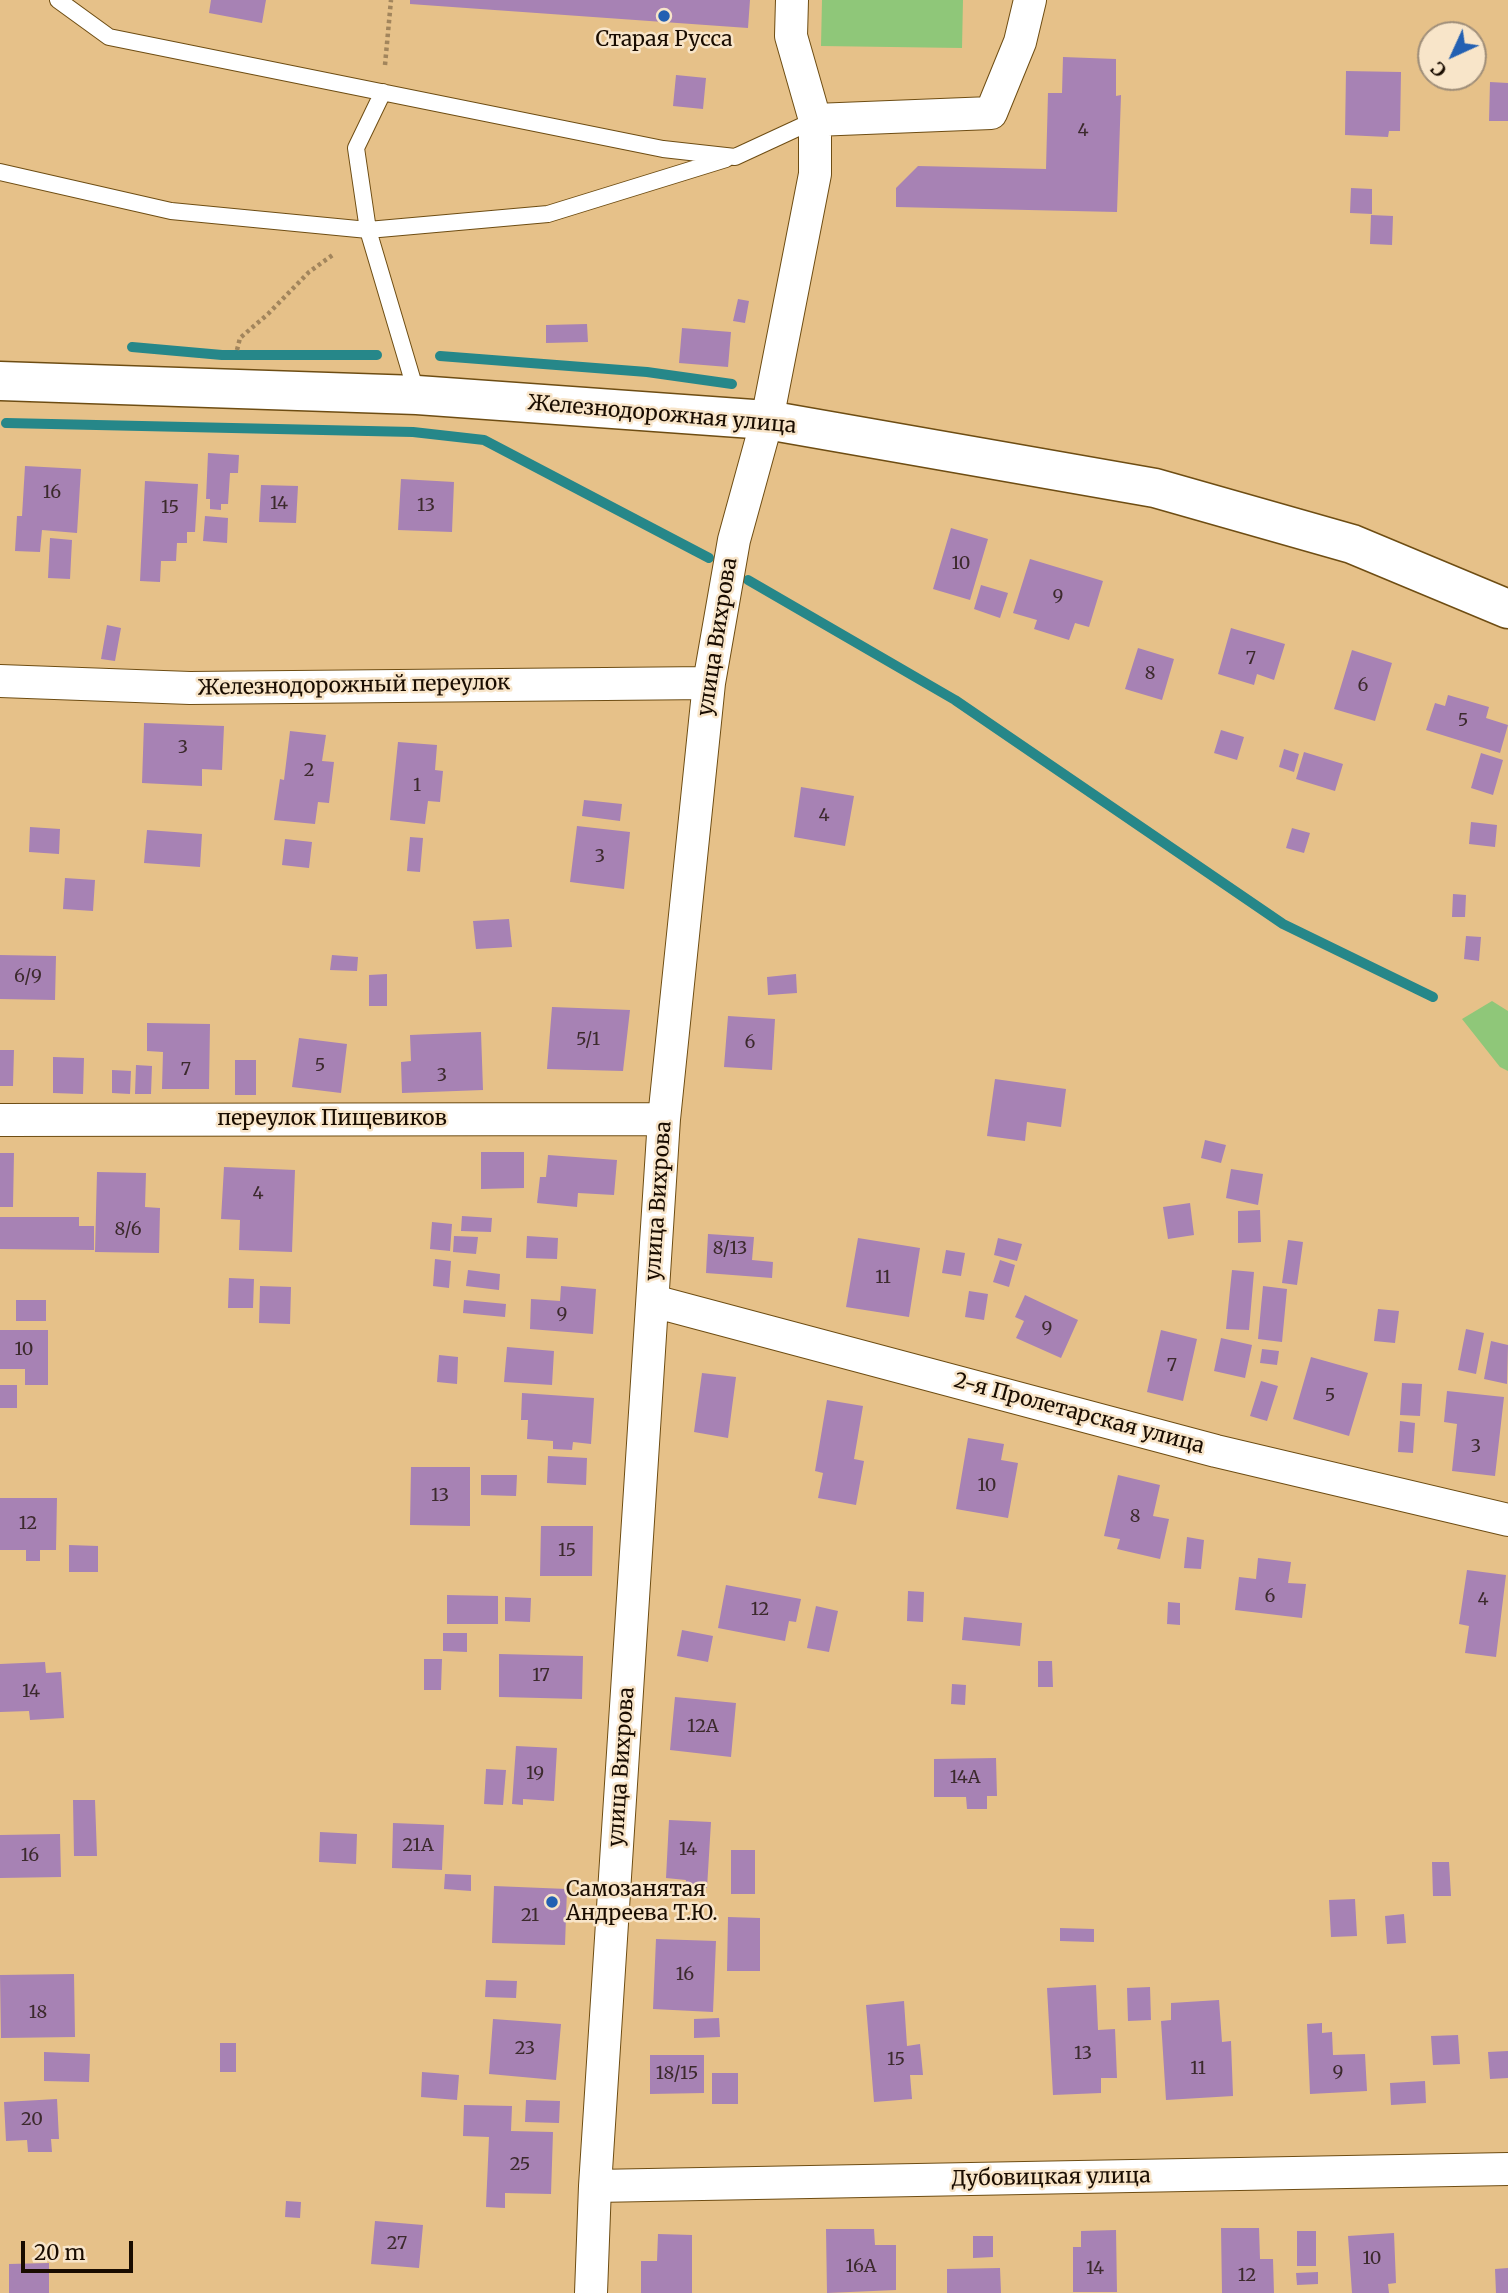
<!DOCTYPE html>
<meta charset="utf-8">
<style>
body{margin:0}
#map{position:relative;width:1508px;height:2293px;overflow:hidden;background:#e6c189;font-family:Merriweather,serif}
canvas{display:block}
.north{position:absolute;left:1417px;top:21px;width:70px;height:70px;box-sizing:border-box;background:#f8e5c9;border:2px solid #9f8e79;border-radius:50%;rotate:225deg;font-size:19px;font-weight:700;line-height:28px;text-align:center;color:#190c00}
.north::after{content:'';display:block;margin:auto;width:24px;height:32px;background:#2360b2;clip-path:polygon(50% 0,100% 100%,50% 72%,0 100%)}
.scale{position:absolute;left:21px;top:2241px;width:112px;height:32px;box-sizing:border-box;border:4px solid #190c00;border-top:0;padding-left:9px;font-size:21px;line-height:24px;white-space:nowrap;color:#190c00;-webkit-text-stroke:5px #f8e5c9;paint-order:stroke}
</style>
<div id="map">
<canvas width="1508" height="2293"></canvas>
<div class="north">С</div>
<div class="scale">20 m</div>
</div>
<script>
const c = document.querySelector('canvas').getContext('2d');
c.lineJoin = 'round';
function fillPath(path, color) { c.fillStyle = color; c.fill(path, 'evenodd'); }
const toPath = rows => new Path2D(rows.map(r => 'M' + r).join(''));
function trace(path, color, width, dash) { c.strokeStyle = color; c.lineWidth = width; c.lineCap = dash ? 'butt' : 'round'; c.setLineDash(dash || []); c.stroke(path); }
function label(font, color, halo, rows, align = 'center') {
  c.font = font + ' Merriweather,serif'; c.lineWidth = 5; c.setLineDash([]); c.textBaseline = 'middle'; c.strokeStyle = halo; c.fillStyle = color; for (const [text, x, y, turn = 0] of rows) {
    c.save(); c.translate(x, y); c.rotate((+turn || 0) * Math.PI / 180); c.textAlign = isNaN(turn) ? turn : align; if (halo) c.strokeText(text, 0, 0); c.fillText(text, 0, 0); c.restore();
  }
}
fillPath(toPath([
 [822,0,963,0,962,48,821,46],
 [1492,1001,1508,1011,1508,1071,1500,1067,1462,1019]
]), '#8fc779');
trace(toPath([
 [132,347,222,355,377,355],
 [440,356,647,372,732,384],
 [6,423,413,432,484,440,709,558],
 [748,580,955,700,1283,924,1433,997]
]), '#268789', 10);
fillPath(toPath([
 [211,0,266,0,262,23,209,13],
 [410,0,750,0,748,28,410,4],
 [1063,57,1116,59,1116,96,1121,95,1117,212,896,207,896,188,918,166,1046,169,1048,93,1062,93],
 [1346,71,1401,72,1400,131,1389,131,1388,137,1345,135],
 [676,75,706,78,703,109,673,106],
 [1490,82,1508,83,1508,121,1489,121],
 [1351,188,1372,189,1372,214,1350,213],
 [1371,215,1393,216,1392,245,1370,244],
 [738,299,749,301,745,323,733,321],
 [587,324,588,342,546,343,546,325],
 [682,328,731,332,728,367,679,363],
 [208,453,239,455,238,473,230,473,228,504,221,504,221,510,210,509,210,499,206,499],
 [25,466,81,469,77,533,42,530,40,552,15,551,17,516,22,516],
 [401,479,454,482,452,532,398,530],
 [145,481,198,484,195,532,187,532,187,543,177,543,176,561,161,561,160,582,140,581],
 [261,485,298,486,296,523,259,522],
 [205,516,228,518,227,543,203,541],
 [951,528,988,539,970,600,933,589],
 [50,538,72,540,70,579,48,578],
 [1030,559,1103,581,1089,627,1075,623,1069,640,1034,629,1037,620,1013,613],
 [981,585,1008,593,1000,618,974,609],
 [107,625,121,628,115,661,101,659],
 [1231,628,1285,644,1274,680,1257,674,1254,685,1218,674],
 [1138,648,1174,659,1162,700,1125,689],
 [1352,650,1392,663,1375,721,1334,709],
 [1448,695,1489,707,1486,718,1508,725,1500,753,1426,730,1435,703,1445,706],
 [144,723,224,726,222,770,202,769,202,786,142,783],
 [1221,730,1244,737,1237,760,1214,753],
 [290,731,326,735,322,761,334,762,329,803,318,802,315,824,274,820,280,779,284,780],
 [398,742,437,745,435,770,443,771,440,802,428,801,425,824,390,820],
 [1284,749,1299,754,1294,772,1279,767],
 [1304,752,1343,764,1335,791,1296,779],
 [1481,753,1503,760,1493,795,1471,788],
 [801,787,854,796,845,846,794,837],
 [584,800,622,804,620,821,582,816],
 [1471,822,1497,825,1495,847,1469,844],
 [577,826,630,832,624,889,570,882],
 [30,827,60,829,59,854,29,852],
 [1292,828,1310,833,1304,853,1286,848],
 [147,830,202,834,200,867,144,863],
 [410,837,423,838,420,872,407,871],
 [285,839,312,842,309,868,282,865],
 [65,878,95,880,93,911,63,909],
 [1453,894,1466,895,1465,917,1452,917],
 [509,919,512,947,476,949,473,921],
 [1466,936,1481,937,1479,961,1464,959],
 [0,955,56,956,55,1000,0,999],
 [332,955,358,957,357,971,330,970],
 [387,974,387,1006,369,1006,369,975],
 [796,974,797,993,768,995,767,977],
 [552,1007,630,1010,623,1071,547,1069],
 [728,1016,775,1019,772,1070,724,1067],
 [147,1023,210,1024,209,1089,162,1089,163,1052,147,1051],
 [481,1032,483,1090,402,1093,401,1062,411,1061,410,1035],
 [299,1038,347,1044,341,1093,292,1087],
 [0,1050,14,1050,13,1086,0,1086],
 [53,1057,84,1058,83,1094,53,1093],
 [235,1060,256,1060,256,1095,235,1095],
 [136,1065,152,1066,151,1094,135,1094],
 [112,1070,131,1071,130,1094,112,1093],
 [995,1079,1066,1089,1061,1127,1027,1122,1025,1141,987,1136],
 [1205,1140,1226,1145,1221,1163,1201,1158],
 [481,1152,524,1152,524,1188,481,1189],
 [0,1153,14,1153,13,1207,0,1207],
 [548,1155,617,1160,614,1195,578,1193,577,1207,537,1203,540,1177,546,1177],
 [224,1167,295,1170,292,1252,239,1250,240,1220,221,1219],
 [1231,1169,1263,1174,1258,1205,1226,1198],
 [97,1172,146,1173,145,1207,160,1208,159,1253,95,1252],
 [1190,1203,1194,1235,1168,1239,1163,1207],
 [1260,1210,1261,1242,1238,1243,1238,1211],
 [462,1216,492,1218,491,1232,461,1231],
 [0,1217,79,1217,79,1226,94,1226,94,1250,0,1249],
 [432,1222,452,1224,450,1251,430,1249],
 [708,1234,754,1237,752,1260,773,1262,772,1278,706,1273],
 [454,1236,478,1237,476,1254,453,1252],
 [527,1236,558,1238,557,1259,526,1258],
 [858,1238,920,1248,909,1317,846,1307],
 [998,1238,1022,1244,1017,1261,994,1255],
 [1288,1240,1303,1242,1297,1285,1282,1283],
 [946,1250,965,1253,961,1276,942,1273],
 [435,1259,451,1261,449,1288,433,1286],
 [1000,1260,1015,1265,1009,1287,993,1282],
 [468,1270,500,1274,499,1290,466,1286],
 [1232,1270,1254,1272,1249,1330,1226,1329],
 [229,1278,254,1279,253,1308,228,1308],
 [260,1286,291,1287,290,1324,259,1323],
 [561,1286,596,1289,593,1334,530,1329,531,1299,560,1301],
 [1263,1286,1287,1289,1282,1342,1258,1339],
 [969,1291,988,1294,984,1320,965,1317],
 [1025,1295,1078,1320,1061,1358,1016,1338,1024,1321,1015,1317],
 [16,1300,46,1300,46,1321,16,1321],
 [464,1300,506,1304,505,1317,463,1313],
 [1378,1309,1399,1311,1395,1343,1374,1341],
 [1466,1329,1484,1333,1476,1374,1458,1370],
 [0,1330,48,1330,48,1385,25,1385,25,1369,0,1369],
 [1161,1330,1197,1339,1183,1401,1147,1392],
 [1221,1338,1252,1345,1245,1378,1214,1371],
 [1491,1341,1508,1345,1507,1384,1484,1379],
 [507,1347,554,1351,552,1385,504,1382],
 [1262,1349,1279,1351,1277,1365,1260,1363],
 [439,1355,458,1357,457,1384,437,1382],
 [1311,1357,1368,1373,1349,1436,1293,1419],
 [702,1373,736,1377,728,1438,694,1432],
 [1261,1381,1278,1386,1267,1421,1250,1416],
 [1402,1383,1422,1384,1420,1416,1400,1415],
 [0,1385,17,1385,17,1408,0,1408],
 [1447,1391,1504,1397,1495,1476,1452,1471,1457,1424,1444,1422],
 [522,1393,594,1398,591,1444,573,1442,572,1450,553,1449,553,1441,527,1439,528,1420,521,1420],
 [827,1400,863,1406,854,1459,864,1461,856,1505,818,1498,823,1473,815,1471],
 [1400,1421,1415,1423,1413,1453,1398,1452],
 [968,1438,1004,1444,1001,1460,1018,1463,1008,1518,956,1509],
 [548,1456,587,1458,586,1485,547,1483],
 [411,1467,470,1467,470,1526,410,1525],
 [481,1475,517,1475,516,1496,481,1495],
 [1118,1475,1160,1485,1153,1516,1169,1519,1160,1559,1117,1549,1120,1539,1104,1536],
 [0,1498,57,1498,56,1550,40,1550,40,1561,26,1561,26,1550,0,1550],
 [541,1526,593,1526,592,1576,540,1576],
 [1187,1537,1204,1540,1201,1569,1184,1568],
 [69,1545,98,1546,98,1572,69,1572],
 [1258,1558,1291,1562,1288,1583,1306,1584,1302,1618,1235,1610,1239,1577,1256,1579],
 [1467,1570,1506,1575,1496,1657,1465,1653,1469,1626,1459,1624],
 [726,1585,801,1599,796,1622,789,1621,785,1641,718,1628],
 [908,1591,924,1592,923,1622,907,1621],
 [447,1595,498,1596,498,1624,447,1624],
 [505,1597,531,1598,530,1622,505,1621],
 [1168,1602,1180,1603,1180,1625,1167,1624],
 [816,1606,838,1611,829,1652,807,1648],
 [964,1617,1022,1623,1020,1646,962,1640],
 [682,1630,713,1636,708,1662,677,1656],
 [443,1633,467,1633,467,1652,443,1651],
 [499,1654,583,1656,582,1699,499,1697],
 [424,1659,442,1659,441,1690,424,1690],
 [1038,1661,1052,1661,1053,1687,1038,1687],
 [45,1662,46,1673,61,1672,64,1718,30,1720,29,1711,0,1712,0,1664],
 [952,1684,966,1685,965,1705,951,1704],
 [675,1697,736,1703,731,1757,670,1750],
 [516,1746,557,1748,554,1801,523,1799,523,1805,512,1804],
 [996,1758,997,1796,987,1796,987,1809,967,1809,966,1797,934,1797,934,1759],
 [486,1769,506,1770,503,1805,484,1804],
 [73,1800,95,1800,97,1856,74,1856],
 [669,1820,711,1822,707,1888,685,1887,686,1880,666,1878],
 [393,1823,444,1825,442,1870,392,1868],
 [320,1832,357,1834,356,1864,319,1862],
 [60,1834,61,1877,0,1878,0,1835],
 [731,1850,755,1850,755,1894,731,1894],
 [1432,1862,1449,1862,1451,1896,1433,1896],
 [445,1874,471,1875,471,1891,444,1889],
 [494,1886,567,1889,565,1945,492,1943],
 [1355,1899,1357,1936,1331,1937,1329,1900],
 [1404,1914,1406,1943,1387,1944,1385,1916],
 [728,1917,760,1918,760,1971,727,1971],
 [1060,1928,1094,1929,1094,1942,1060,1941],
 [656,1939,716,1941,713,2012,653,2009],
 [74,1974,75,2037,1,2038,0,1975],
 [486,1980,517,1981,516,1998,485,1997],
 [1096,1985,1098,2030,1115,2029,1117,2078,1101,2078,1101,2093,1053,2095,1047,1988],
 [1150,1987,1151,2020,1128,2021,1127,1988],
 [1219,2000,1222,2042,1231,2041,1233,2096,1166,2100,1161,2021,1171,2020,1171,2003],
 [904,2001,907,2046,920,2044,923,2075,910,2075,912,2099,874,2102,866,2005],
 [719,2018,720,2037,694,2038,694,2019],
 [493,2019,561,2024,556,2080,489,2074],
 [1322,2023,1322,2033,1332,2032,1333,2055,1365,2054,1367,2091,1310,2094,1307,2024],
 [1458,2035,1460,2064,1433,2065,1431,2036],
 [220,2043,236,2043,236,2072,220,2072],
 [1508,2051,1508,2078,1490,2079,1488,2052],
 [44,2052,90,2054,89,2082,44,2081],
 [650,2055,704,2055,704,2093,650,2094],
 [422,2072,459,2075,457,2100,421,2097],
 [712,2073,738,2073,738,2104,712,2104],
 [1425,2081,1426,2103,1391,2105,1390,2083],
 [57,2099,59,2139,51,2139,52,2152,28,2152,27,2140,6,2141,4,2102],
 [526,2100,560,2101,559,2123,525,2122],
 [464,2105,512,2106,511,2131,553,2132,551,2194,505,2193,505,2208,486,2207,489,2137,463,2136],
 [286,2201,301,2202,300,2218,285,2217],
 [375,2221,423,2225,419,2268,371,2264],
 [1221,2228,1259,2228,1260,2259,1273,2259,1274,2293,1222,2293],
 [826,2229,874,2229,875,2245,896,2245,896,2290,827,2293],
 [1116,2230,1117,2292,1073,2292,1073,2247,1081,2247,1081,2231],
 [1297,2231,1316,2231,1316,2266,1297,2266],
 [1394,2233,1396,2283,1388,2284,1389,2293,1352,2293,1348,2236],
 [658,2234,692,2235,692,2293,641,2293,641,2261,657,2261],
 [973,2236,993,2236,993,2257,973,2258],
 [49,2263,49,2293,9,2293,9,2264],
 [1000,2268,1001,2293,947,2293,947,2269],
 [1508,2268,1508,2293,1496,2293,1495,2269],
 [1318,2272,1318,2284,1297,2285,1296,2273]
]), '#a782b4');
const lane = toPath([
 [58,0,109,37,663,149,735,157,815,120],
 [383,92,356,148,368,230,417,395],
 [0,172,171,211,368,230,548,214,726,159]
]);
const street = toPath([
 [815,120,991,113,1020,42,1030,0],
 [0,681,190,688,709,683],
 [0,1120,664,1119],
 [653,1301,1216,1451,1508,1520],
 [595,2186,1508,2169],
 [591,2293,595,2186,664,1119,709,683,734,540,767,420,815,174,815,120,791,36,792,0]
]);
const secondary = toPath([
 [0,381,417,395,767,420,1155,488,1352,544,1508,609]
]);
trace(lane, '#6e4d13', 18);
trace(street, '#6e4d13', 34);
trace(secondary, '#6e4d13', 41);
trace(toPath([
 [385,65,391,0],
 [237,350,240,338,268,314,309,272,334,254]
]), '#a2855c', 4.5, [3.5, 3.5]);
trace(lane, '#fff', 16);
trace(street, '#fff', 32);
trace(secondary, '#fff', 38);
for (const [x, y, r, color] of [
 [664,16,7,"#2360b2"],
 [552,1902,7,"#2360b2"]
]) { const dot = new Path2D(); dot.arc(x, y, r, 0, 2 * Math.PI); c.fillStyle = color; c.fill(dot); trace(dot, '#f8e5c9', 2.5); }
label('18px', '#3c2a2d', null, [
 ["4",1083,131],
 ["16",52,493],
 ["14",279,504],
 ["13",426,506],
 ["15",170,508],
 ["10",961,564],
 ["9",1058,597],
 ["7",1251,659],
 ["8",1150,674],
 ["6",1363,686],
 ["5",1463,721],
 ["3",183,748],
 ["2",309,771],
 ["1",417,786],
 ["4",824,816],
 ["3",600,857],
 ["6/9",28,977],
 ["5/1",588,1040],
 ["6",750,1043],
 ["5",320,1066],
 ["7",186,1070],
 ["3",442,1076],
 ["4",258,1194],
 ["8/6",128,1230],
 ["8/13",730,1249],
 ["11",883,1278],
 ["9",562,1315],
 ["9",1047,1329],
 ["10",24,1350],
 ["7",1172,1366],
 ["5",1330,1396],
 ["3",1476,1447],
 ["10",987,1486],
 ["13",440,1496],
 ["8",1135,1517],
 ["12",28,1524],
 ["15",567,1551],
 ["6",1270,1597],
 ["4",1483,1600],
 ["12",760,1610],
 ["17",541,1676],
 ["14",31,1692],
 ["12А",703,1727],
 ["19",535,1774],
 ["14А",965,1778],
 ["21А",418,1846],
 ["14",688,1850],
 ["16",30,1856],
 ["21",530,1916],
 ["16",685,1975],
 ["18",38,2013],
 ["23",525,2049],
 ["13",1083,2054],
 ["15",896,2060],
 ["11",1198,2069],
 ["9",1338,2073],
 ["18/15",677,2074],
 ["20",32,2120],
 ["25",520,2165],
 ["27",397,2244],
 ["10",1372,2259],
 ["16А",861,2267],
 ["14",1095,2269],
 ["12",1247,2276]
]);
label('21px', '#190c00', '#f8e5c9', [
 ["Старая Русса",664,40],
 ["Самозанятая",566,1890,"left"],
 ["Андреева Т.Ю.",566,1914,"left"]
]);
label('21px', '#190c00', '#f8e5c9', [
 ["Железнодорожная улица",662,415,5],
 ["улица Вихрова",718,637,-81],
 ["Железнодорожный переулок",354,686,-1],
 ["переулок Пищевиков",332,1119],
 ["улица Вихрова",659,1201,-86],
 ["2-я Пролетарская улица",1079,1414,15],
 ["улица Вихрова",622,1767,-86],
 ["Дубовицкая улица",1051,2178,-1]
]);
</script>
